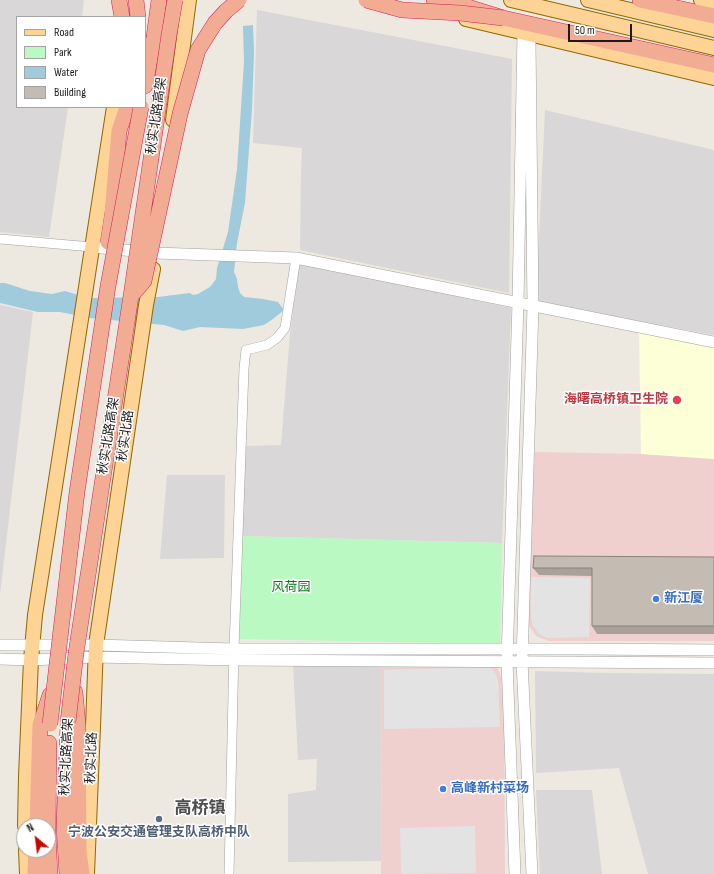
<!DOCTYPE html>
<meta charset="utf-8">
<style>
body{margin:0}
#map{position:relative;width:714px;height:874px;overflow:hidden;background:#ede9e0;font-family:"Sofia Sans Condensed",sans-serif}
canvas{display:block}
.legend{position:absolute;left:16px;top:16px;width:130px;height:92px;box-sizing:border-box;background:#fff;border:1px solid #a4a4a4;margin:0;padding:5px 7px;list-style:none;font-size:12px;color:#1b1b1b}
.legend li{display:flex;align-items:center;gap:8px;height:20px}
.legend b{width:20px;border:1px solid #a4a4a4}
.north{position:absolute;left:16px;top:818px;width:40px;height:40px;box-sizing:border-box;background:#fff;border:1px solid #a4a4a4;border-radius:50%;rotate:331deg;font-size:11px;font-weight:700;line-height:16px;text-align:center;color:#1b1b1b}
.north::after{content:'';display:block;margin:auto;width:14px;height:18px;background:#c50900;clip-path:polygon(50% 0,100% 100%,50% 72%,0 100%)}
.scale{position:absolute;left:568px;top:24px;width:64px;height:18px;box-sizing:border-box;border:2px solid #1b1b1b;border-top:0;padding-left:5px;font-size:12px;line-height:14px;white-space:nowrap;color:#1b1b1b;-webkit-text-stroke:3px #fff;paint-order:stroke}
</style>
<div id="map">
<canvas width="714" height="874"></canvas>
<ul class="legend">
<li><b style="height:5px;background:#fdd495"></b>Road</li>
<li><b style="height:11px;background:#baf9c2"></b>Park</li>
<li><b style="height:11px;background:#9fcbdc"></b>Water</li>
<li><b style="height:11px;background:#c4bbb3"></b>Building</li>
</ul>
<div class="north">N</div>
<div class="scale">50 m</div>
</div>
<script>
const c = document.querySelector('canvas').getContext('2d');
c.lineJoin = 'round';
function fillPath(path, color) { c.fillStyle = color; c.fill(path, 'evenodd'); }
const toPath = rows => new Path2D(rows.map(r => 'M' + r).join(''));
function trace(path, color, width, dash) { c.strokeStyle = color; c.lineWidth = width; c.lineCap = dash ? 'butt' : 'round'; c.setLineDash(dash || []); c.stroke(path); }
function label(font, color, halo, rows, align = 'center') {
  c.font = font + ' "Sofia Sans Condensed","Noto Sans SC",sans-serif'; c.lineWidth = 3; c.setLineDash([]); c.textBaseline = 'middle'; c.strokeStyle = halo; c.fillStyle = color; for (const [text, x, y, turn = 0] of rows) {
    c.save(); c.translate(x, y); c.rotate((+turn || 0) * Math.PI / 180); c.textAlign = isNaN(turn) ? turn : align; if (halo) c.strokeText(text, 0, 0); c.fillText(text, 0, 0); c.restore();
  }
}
fillPath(toPath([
 [0,0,84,0,82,17,17,17,17,107,68,107,49,237,0,232],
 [257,10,512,59,509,293,300,250,301,173,302,148,253,143],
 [545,110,714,150,714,335,536,302],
 [299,263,511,308,502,543,240,536,243,446,281,445,290,334],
 [0,305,33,312,0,595],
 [167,475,225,475,224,558,160,559],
 [382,663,381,861,288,862,288,794,316,790,317,759,298,760,293,664],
 [535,671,606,673,714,674,714,874,648,874,619,768,536,773],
 [536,790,592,790,602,874,540,874]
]), '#d9d7d7');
fillPath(toPath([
 [535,452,641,454,714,459,714,641,549,641,536,636,529,626,529,535],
 [382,663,490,663,498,669,504,685,505,874,381,874]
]), '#efd0ce');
fillPath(toPath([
 [639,331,714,347,714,459,641,454]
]), '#fdffd6');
fillPath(toPath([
 [240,536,502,543,500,644,239,639]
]), '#baf9c2');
fillPath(toPath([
 [531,577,590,578,589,637,547,638,539,634,533,626,531,619],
 [487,667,492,669,498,678,500,727,384,729,384,670],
 [475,826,476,873,401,874,400,828]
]), '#e3e3e3');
fillPath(toPath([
 [253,25,254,52,252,109,245,203,237,243,234,272,237,279,238,287,240,293,244,297,263,299,278,302,284,310,273,319,264,325,243,329,200,327,183,331,164,325,90,318,60,312,38,312,0,303,0,283,5,283,30,291,52,294,65,291,89,298,158,297,190,293,193,295,198,294,210,287,216,279,217,268,228,232,237,169,244,62,243,26]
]), '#9fcbdc');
const minor = toPath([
 [0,239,92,247],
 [229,874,234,649,244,368,246,350,267,345,277,338,285,328,296,258]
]);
const tertiary = toPath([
 [530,41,533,306,522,661,532,874],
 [92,247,156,253,296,258,714,342],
 [0,645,96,645,234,649,583,649,714,650],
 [0,659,31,660,95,657,234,660,714,663],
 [515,874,507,661,518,302,523,32]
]);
const primary = toPath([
 [511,0,714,48],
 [588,0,714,30],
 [701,0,714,3],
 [466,19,714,78],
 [173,120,189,0],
 [25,826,26,776,31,660,35,615,114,107],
 [26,850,27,874],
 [87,874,93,727,96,645,146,305,153,269]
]);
const trunk = toPath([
 [119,0,122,17],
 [136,0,138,17],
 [434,0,468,7,503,18,714,65],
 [640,0,714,16],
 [145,86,154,37,159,0],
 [108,242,112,215,119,131,127,107],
 [75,692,78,725,79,852,82,874],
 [49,743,48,833,50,874],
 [37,826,40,725,50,695],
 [35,874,36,850],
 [67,874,64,827,68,722]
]);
trace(minor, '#a2a2a2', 10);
trace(tertiary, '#a2a2a2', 12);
trace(primary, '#916800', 16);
trace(trunk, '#d62157', 16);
trace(minor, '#fff', 9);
trace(tertiary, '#fff', 11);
trace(primary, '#fdd495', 14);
trace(trunk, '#f2ac94', 15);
const trunkBridge = toPath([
 [366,0,402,10,460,13,503,18],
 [131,296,144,281,180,114,198,50,215,23,226,11,239,0],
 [68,722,76,653,131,296,169,35,175,0],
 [50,724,77,492,108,286,141,107]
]);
trace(trunkBridge, '#d62157', 16, []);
trace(trunkBridge, '#f2ac94', 15);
fillPath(toPath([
 [714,557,714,634,597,634,592,626,592,576,539,575,533,568]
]), '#a9a19a');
const building = toPath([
 [534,556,714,557,714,626,592,626,592,568,533,568,534,556]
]);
fillPath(building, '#c4bbb3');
trace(building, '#89837d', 1);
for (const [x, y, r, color] of [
 [677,400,5,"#e0444e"],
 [656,599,4,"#3f7fe0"],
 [443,789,4,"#3f7fe0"],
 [159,819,4,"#5c6f8a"]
]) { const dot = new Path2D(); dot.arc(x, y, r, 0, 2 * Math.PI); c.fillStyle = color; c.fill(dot); trace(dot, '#fff', 1.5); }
label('13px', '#1b1b1b', '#fff', [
 ["秋实北路高架",157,116,-82],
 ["秋实北路高架",109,436,-81],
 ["秋实北路",126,436,-82],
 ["秋实北路高架",67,757,-87],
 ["秋实北路",92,758,-88]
]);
label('bold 13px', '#be3a42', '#fff', [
 ["海曙高桥镇卫生院",668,400]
], 'right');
label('13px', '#0a7718', '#fff', [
 ["风荷园",291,588]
]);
label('bold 13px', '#366cbe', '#fff', [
 ["新江厦",664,599],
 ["高峰新村菜场",451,789]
], 'left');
label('bold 13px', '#4e5e75', '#fff', [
 ["宁波公安交通管理支队高桥中队",159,833]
]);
label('bold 17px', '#4e4e4e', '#fff', [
 ["高桥镇",200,809]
]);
</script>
